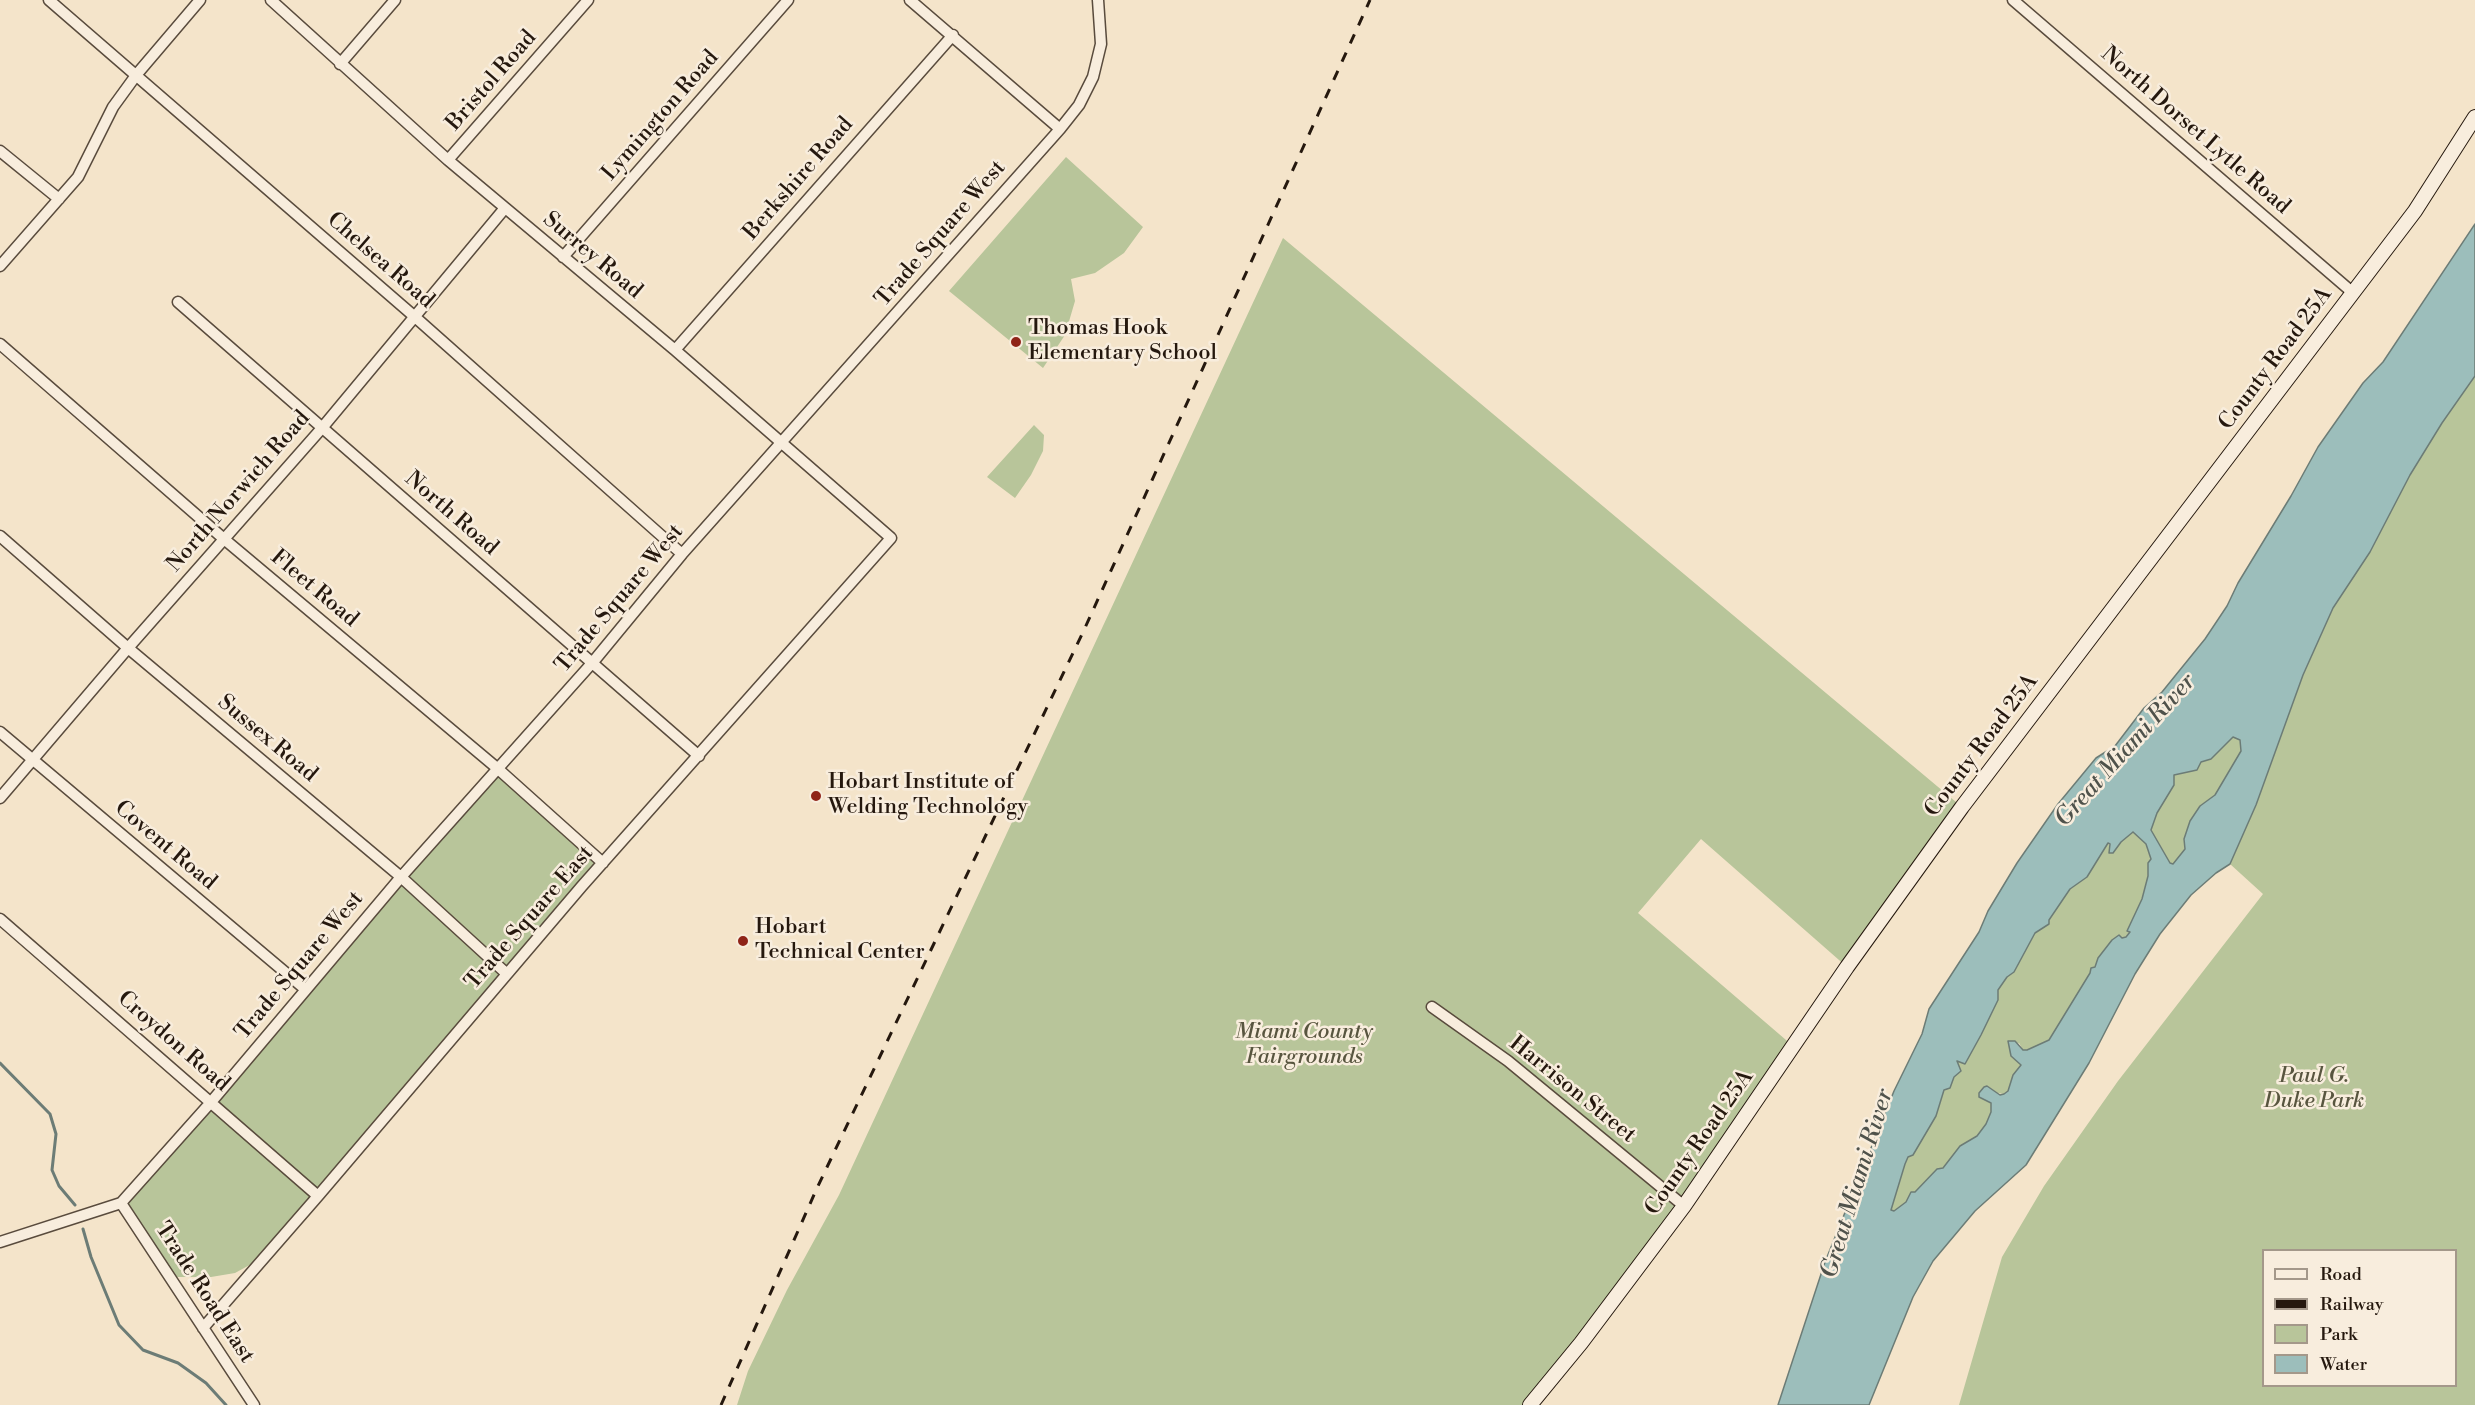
<!DOCTYPE html>
<style>
body{margin:0}
#map{position:relative;width:2475px;height:1405px;overflow:hidden;background:#f4e4ca;font-family:"Libre Bodoni",serif}
canvas{display:block}
.legend{position:absolute;left:2262px;top:1249px;width:195px;height:138px;box-sizing:border-box;background:#f8eddd;border:2px solid #a4988a;margin:0;padding:8px 10px;list-style:none;font-size:18px;color:#25180e}
.legend li{display:flex;align-items:center;gap:12px;height:30px}
.legend b{width:30px;border:2px solid #a4988a}
</style>
<div id="map">
<canvas width="2475" height="1405"></canvas>
<ul class="legend">
<li><b style="height:8px;background:#f8eddd"></b>Road</li>
<li><b style="height:8px;background:#25180e"></b>Railway</li>
<li><b style="height:16px;background:#b8c59a"></b>Park</li>
<li><b style="height:16px;background:#9cbebb"></b>Water</li>
</ul>
</div>
<script>
const c = document.querySelector('canvas').getContext('2d');
c.lineJoin = 'round';
function fillPath(path, color) { c.fillStyle = color; c.fill(path, 'evenodd'); }
const toPath = rows => new Path2D(rows.map(r => 'M' + r).join(''));
function trace(path, color, width, dash) { c.strokeStyle = color; c.lineWidth = width; c.lineCap = dash ? 'butt' : 'round'; c.setLineDash(dash || []); c.stroke(path); }
function label(font, color, halo, rows, align = 'center') {
  c.font = font + ' "Libre Bodoni",serif'; c.lineWidth = 5; c.setLineDash([]); c.textBaseline = 'middle'; c.strokeStyle = halo; c.fillStyle = color; for (const [text, x, y, turn = 0] of rows) {
    c.save(); c.translate(x, y); c.rotate((+turn || 0) * Math.PI / 180); c.textAlign = isNaN(turn) ? turn : align; if (halo) c.strokeText(text, 0, 0); c.fillText(text, 0, 0); c.restore();
  }
}
fillPath(toPath([
 [1066,157,1143,227,1124,253,1095,273,1071,279,1075,301,1065,335,1043,368,949,291],
 [1283,238,1962,807,1847,967,1701,839,1638,913,1793,1046,1530,1405,737,1405,748,1371,787,1290,839,1195],
 [2475,376,2475,1405,1959,1405,2002,1257,2044,1186,2118,1081,2263,894,2230,864,2256,805,2303,675,2333,608,2370,552,2410,475,2442,423],
 [2264,1250,2456,1250,2456,1386,2264,1386],
 [1034,425,1044,435,1043,451,1031,475,1015,498,987,477],
 [2233,737,2240,740,2241,751,2215,795,2200,806,2184,839,2185,849,2173,865,2170,863,2151,830,2157,813,2174,785,2174,775,2197,770,2201,762,2211,759],
 [497,768,603,863,266,1256,235,1273,211,1277,170,1277,121,1203],
 [2133,832,2146,844,2151,859,2148,863,2148,876,2142,899,2128,931,2130,932,2126,937,2112,940,2098,959,2095,967,2091,968,2090,973,2049,1040,2030,1050,2023,1050,2019,1043,2010,1049,2011,1056,2022,1065,2013,1075,2008,1091,2004,1094,1983,1091,1979,1097,1991,1103,1991,1112,1986,1124,1977,1136,1960,1146,1943,1168,1937,1169,1906,1202,1894,1212,1891,1210,1905,1164,1908,1157,1913,1155,1936,1116,1944,1090,1950,1088,1954,1077,1961,1071,1957,1061,1974,1047,1981,1035,1998,1000,1998,990,2007,977,2014,972,2035,933,2049,920,2070,889,2087,877,2108,843,2113,853,2121,842]
]), '#b8c59a');
const water = toPath([
 [2475,224,2475,376,2442,423,2410,475,2370,552,2333,608,2303,675,2256,805,2230,864,2216,873,2191,895,2160,934,2135,974,2089,1063,2026,1165,1975,1211,1933,1261,1913,1297,1869,1405,1778,1405,1825,1262,1894,1091,1922,1034,1929,1009,1979,932,1988,911,2017,863,2058,804,2096,758,2115,746,2144,708,2162,692,2205,639,2227,606,2238,583,2291,496,2318,447,2363,383,2383,362,2475,224],
 [2233,737,2240,740,2241,751,2215,795,2200,806,2190,821,2184,839,2185,849,2173,864,2170,863,2151,830,2157,813,2174,785,2174,775,2197,770,2201,762,2211,759,2233,737],
 [2133,832,2146,844,2151,859,2148,863,2148,876,2142,899,2127,931,2130,932,2126,937,2122,938,2119,935,2112,940,2098,958,2095,967,2091,968,2090,973,2049,1040,2027,1050,2023,1050,2015,1041,2008,1041,2011,1056,2021,1065,2013,1075,2008,1091,2004,1094,2000,1095,1987,1086,1984,1087,1979,1093,1979,1097,1991,1103,1991,1112,1986,1124,1977,1136,1960,1146,1943,1168,1937,1169,1915,1192,1911,1192,1906,1202,1894,1211,1891,1210,1905,1164,1908,1157,1913,1155,1936,1116,1944,1090,1950,1088,1954,1077,1961,1071,1957,1061,1965,1064,1981,1035,1998,1000,1998,990,2007,977,2014,972,2035,933,2049,924,2049,920,2070,889,2087,877,2108,843,2110,844,2109,853,2113,853,2121,842,2133,832]
]);
fillPath(water, '#9cbebb');
trace(water, '#6c7c76', 1.5);
trace(toPath([
 [0,1063,50,1114,56,1134,52,1170,59,1186,75,1205],
 [83,1229,91,1257,119,1325,143,1350,178,1363,206,1383,226,1405]
]), '#6c7c76', 3);
const street = toPath([
 [49,0,415,317,682,554],
 [910,0,1060,129],
 [2013,0,2352,292],
 [340,64,395,0],
 [0,151,59,199],
 [448,160,588,0],
 [563,257,788,0],
 [0,266,78,177,113,107,137,74,200,0],
 [178,302,699,756],
 [0,344,224,539,497,768,603,863],
 [675,350,953,35],
 [0,536,128,648,401,877,507,974],
 [0,732,305,989],
 [0,798,128,648,322,428,505,208],
 [0,919,318,1196],
 [1432,1007,1508,1061,1684,1206],
 [121,1203,212,1101,401,877,593,662,682,554,1060,129,1079,105,1093,77,1101,44,1098,0],
 [121,1203,254,1405],
 [0,1242,121,1203],
 [203,1328,318,1196,582,886,891,538,675,350,448,160,271,0]
]);
const secondary = toPath([
 [1530,1405,1581,1343,1684,1206,1847,967,1962,807,2415,211,2475,117]
]);
trace(street, '#594b3d', 13);
trace(secondary, '#25180e', 16);
trace(street, '#f8eddd', 10);
trace(secondary, '#f8eddd', 14);
trace(toPath([
 [721,1405,817,1188,1084,630,1370,0]
]), '#25180e', 3, [10, 10]);
for (const [x, y, r, color] of [
 [1016,342,6,"#8f2418"],
 [816,796,6,"#8f2418"],
 [743,941,6,"#8f2418"]
]) { const dot = new Path2D(); dot.arc(x, y, r, 0, 2 * Math.PI); c.fillStyle = color; c.fill(dot); trace(dot, '#f8eddd', 2); }
label('22px', '#25180e', '#f8eddd', [
 ["Bristol Road",492,81,-49],
 ["Lymington Road",661,116,-49],
 ["North Dorset Lytle Road",2195,131,41],
 ["Berkshire Road",799,179,-49],
 ["Trade Square West",941,234,-49],
 ["Surrey Road",592,256,40],
 ["Chelsea Road",380,261,41],
 ["County Road 25A",2276,359,-53],
 ["North Norwich Road",239,492,-49],
 ["North Road",451,514,41],
 ["Fleet Road",314,589,40],
 ["Trade Square West",620,599,-50],
 ["Sussex Road",267,739,40],
 ["County Road 25A",1982,746,-53],
 ["Covent Road",165,846,40],
 ["Trade Square East",530,918,-49],
 ["Trade Square West",300,966,-50],
 ["Croydon Road",173,1042,41],
 ["Harrison Street",1572,1090,39],
 ["County Road 25A",1700,1143,-55],
 ["Trade Road East",204,1293,57]
]);
label('22px', '#25180e', '#f8eddd', [
 ["Thomas Hook",1028,329],
 ["Elementary School",1028,354],
 ["Hobart Institute of",828,783],
 ["Welding Technology",828,808],
 ["Hobart",755,928],
 ["Technical Center",755,953]
], 'left');
label('italic 22px', '#58553f', '#f8eddd', [
 ["Miami County",1304,1033],
 ["Fairgrounds",1304,1058],
 ["Paul G.",2314,1077],
 ["Duke Park",2314,1102]
]);
label('italic 24px', '#4f524b', '#f8eddd', [
 ["Great Miami River",2126,751,-48],
 ["Great Miami River",1858,1184,-73]
]);
</script>
